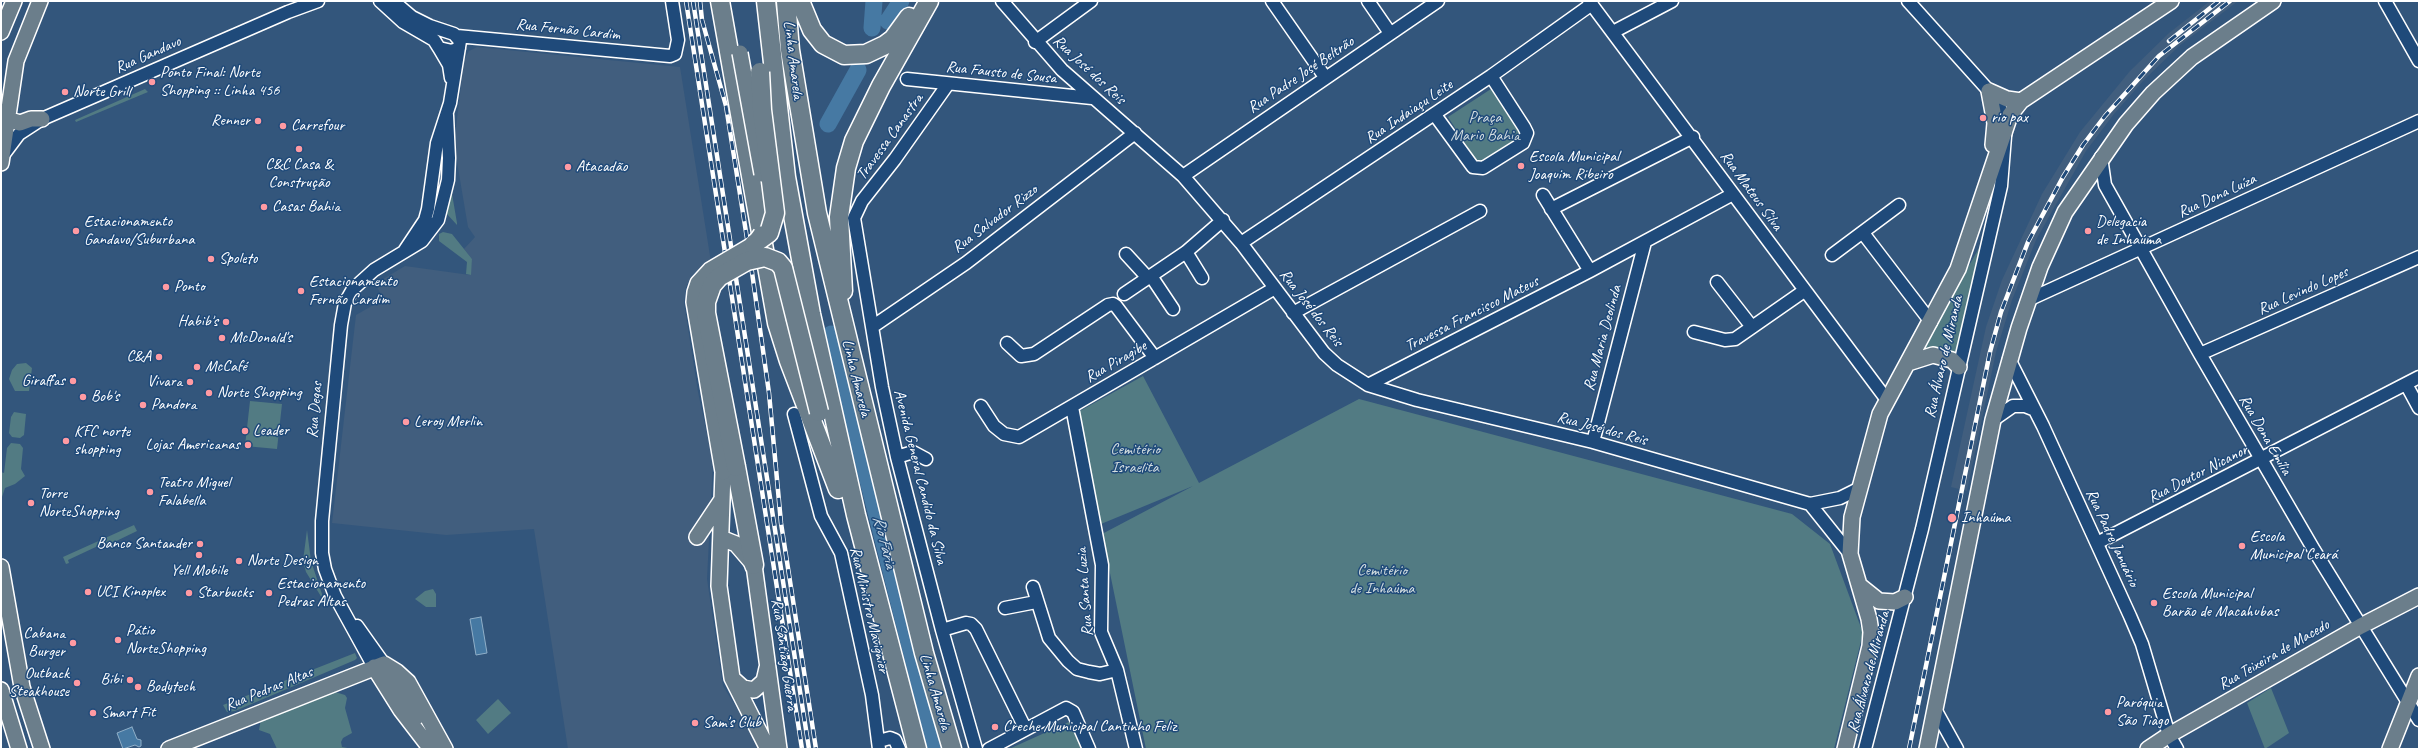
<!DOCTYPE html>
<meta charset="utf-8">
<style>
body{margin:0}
#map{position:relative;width:2420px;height:750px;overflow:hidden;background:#33567c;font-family:Caveat,sans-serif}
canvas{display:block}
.frame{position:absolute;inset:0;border:2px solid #fff;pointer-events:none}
</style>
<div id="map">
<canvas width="2420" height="750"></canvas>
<div class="frame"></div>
</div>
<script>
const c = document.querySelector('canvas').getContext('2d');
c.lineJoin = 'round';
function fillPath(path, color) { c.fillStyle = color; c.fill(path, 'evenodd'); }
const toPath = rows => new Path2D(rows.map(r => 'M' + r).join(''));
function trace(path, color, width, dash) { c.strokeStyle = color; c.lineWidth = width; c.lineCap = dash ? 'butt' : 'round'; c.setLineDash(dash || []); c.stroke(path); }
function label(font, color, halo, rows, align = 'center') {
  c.font = font + ' Caveat,sans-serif'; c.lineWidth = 3; c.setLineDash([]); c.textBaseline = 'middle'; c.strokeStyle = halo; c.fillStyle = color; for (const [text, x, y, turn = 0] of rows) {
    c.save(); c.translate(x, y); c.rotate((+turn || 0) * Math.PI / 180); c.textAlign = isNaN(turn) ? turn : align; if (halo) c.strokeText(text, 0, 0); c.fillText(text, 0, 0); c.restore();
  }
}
fillPath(toPath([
 [2210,1,2238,1,2179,46,2143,81,2114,114,2086,151,2036,240,2012,300,1996,352,1967,491,1951,487,1986,327,2002,280,2042,194,2080,132,2130,71,2169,33],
 [477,47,680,67,711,262,692,275,686,287,684,303,698,392,713,462,707,579,723,686,753,734,760,749,568,749,534,529,446,535,332,523,356,315,384,299,375,284,405,266,470,275,472,259,464,249,475,237,468,227,454,144,464,60,469,51]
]), '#415e7e');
fillPath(toPath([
 [145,89,148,92,76,122,75,120],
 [1491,89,1523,138,1480,166,1448,117],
 [451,188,457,223,457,225,446,213],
 [443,232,452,234,472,259,471,275,466,274,467,262,439,241,439,234],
 [1983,241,1956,356,1951,352,1937,349,1921,350],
 [26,363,32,368,29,391,15,391,9,379,12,370,17,364],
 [1143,376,1199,483,1359,399,1792,514,1830,544,1863,633,1834,749,1146,749,1102,534,1193,486,1101,524,1078,412],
 [250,401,282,404,277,449,245,446],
 [14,412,26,414,24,435,20,438,12,437,9,433,11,417],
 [11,443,20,444,23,448,21,469,25,476,15,484,5,488,1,500,1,472,4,473,7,448],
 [134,525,137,531,106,546,104,541,99,543,100,545,68,560,69,563,66,564,63,557],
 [307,530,311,561,325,603,306,572,303,561],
 [433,589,436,594,436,607,426,607,415,599,425,591],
 [355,653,357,658,355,660,235,711,227,712,223,705],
 [2271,688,2289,733,2265,749,2247,703],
 [335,692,345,695,347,698,345,708,352,733,343,738,341,742,342,747,353,749,277,749,270,734,259,730,261,719,322,694],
 [498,699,511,713,488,734,476,720],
 [1071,721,1084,749,1009,749]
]), '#527b83');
const water = toPath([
 [481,617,487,653,476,655,470,619,481,617],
 [132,727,137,739,141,740,141,746,139,747,135,745,123,749,117,733,132,727]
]);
fillPath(water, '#4679a3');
trace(water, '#90afc8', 1);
trace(toPath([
 [888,21,901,1],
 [872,28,874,1],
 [828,124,858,70],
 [831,334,936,749]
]), '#4679a3', 17);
const minor = toPath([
 [380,1,403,22,434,40,439,48,452,51,459,48],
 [393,1,412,17,430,26,454,34,460,41,450,103,437,143,428,209,425,220,405,250],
 [1002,1,1062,70,1183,176,1241,243,1324,353,1337,365,1368,385,1417,400,1593,442,1810,504,1840,498,1860,488],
 [1272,1,1325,77],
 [1368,1,1390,33],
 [1589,1,1887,400],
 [2385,1,2419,61],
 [1613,32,1672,1],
 [457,36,670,56,675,54,678,40,672,1],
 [1035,42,1091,1],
 [439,48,449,65,451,78],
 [907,79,1092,98],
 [948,84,895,159,862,201,854,218,882,387,897,457,942,630,976,749],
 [1435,115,1473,167,1483,168,1523,143,1527,133,1524,127,1491,76],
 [4,154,19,134,42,119,288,12,318,1],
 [2101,157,2105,185,2200,354,2314,550,2419,720],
 [1183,176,1438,1],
 [1543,195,1590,271],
 [1551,209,1693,137],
 [1863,233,1931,322],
 [1241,243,1491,76,1592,4],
 [1186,252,1202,278],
 [1126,254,1148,278],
 [1832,255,1899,205],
 [1151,276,1173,309],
 [1717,282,1752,327],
 [1124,294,1186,252,1223,220],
 [2028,300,2419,121],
 [1293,313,1480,211],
 [872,327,966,263,1135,133],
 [1694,332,1725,340,1735,339,1804,291],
 [1007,343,1021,356,1034,354,1108,305,1113,304,1116,306,1155,358],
 [2200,354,2419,257],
 [2009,359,2043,426,2130,616,2142,644,2169,735,2177,749],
 [2406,384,2419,408],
 [1368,385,1590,271,1733,194],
 [981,406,994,426,1004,434,1019,437,1275,288],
 [1072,407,1102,565,1101,632,1117,670,1136,749],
 [794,414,821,516,841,553,872,695,879,749],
 [1993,420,2013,406,2025,406,2035,410],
 [1593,442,1645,242],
 [897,457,913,452,926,459],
 [1810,504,1850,554],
 [2097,543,2419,377],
 [1033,587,1049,638,1068,661,1077,669,1089,672,1100,674,1117,670],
 [1005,608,1036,602],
 [357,626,384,664],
 [942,630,966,623,971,624,976,629,1025,728],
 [374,667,335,596,325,569,322,553,322,521,341,325,345,303,353,289,374,270,422,241,438,220,448,180,449,158,447,115],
 [1936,711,1957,749],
 [879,741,890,738,895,740,899,749],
 [989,749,1066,708,1073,712,1089,749],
 [1865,749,1922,529,2001,186,2006,124,1999,105,1989,91,1908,1]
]);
const major = toPath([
 [1,32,14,1],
 [1989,91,1995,123,1993,145],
 [1989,91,2007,99,2021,101],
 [1,112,7,119,20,123,31,119,42,119],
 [1,163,16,61,40,1],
 [1908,363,1933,355,1952,360,1959,367],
 [723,472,719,586,732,678,768,749],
 [697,537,721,501],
 [721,538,736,544,754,565,779,749],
 [1,567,22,687,42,749],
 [1859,585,1879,601,1895,602,1905,597],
 [384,664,397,672,408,682,445,749],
 [374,667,401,710,431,749],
 [393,678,418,716],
 [733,679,743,688,754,690,764,681,767,668],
 [1,690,19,749],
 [169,749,384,664],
 [1845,749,1870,646,1871,632,1869,619,1850,554,1852,517,1880,414,1958,269,2010,115,2021,101,2171,1],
 [1927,749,1993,420,2019,328,2040,267,2065,212,2126,124,2153,93,2192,57,2273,1],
 [2148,749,2169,735,2361,626,2419,596],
 [2390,749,2419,676]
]);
const highway = toPath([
 [720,1,777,323,789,361,838,489],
 [766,1,786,177,811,314,856,515,917,749],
 [786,1,790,50,817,213,924,653,952,749],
 [800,1,812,30,823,44,844,55,866,54,885,45,893,39,909,17],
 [843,291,839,217,846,168,854,141,881,86,929,1],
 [736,467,754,565]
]);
trace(minor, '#fff', 15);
trace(major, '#fff', 18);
trace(highway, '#fff', 21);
trace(minor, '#1f4a7a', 12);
trace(major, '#6b7e8b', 15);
trace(highway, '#6b7e8b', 18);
const rail = toPath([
 [686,1,802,749],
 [693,1,809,749],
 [700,1,702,20,726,106,749,251,769,393,781,523,816,749],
 [2169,41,2219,1],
 [1909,749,1990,352,2001,312,2028,242,2063,177,2083,145,2105,116,2159,56,2230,1]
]);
trace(rail, '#fff', 4.5);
trace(rail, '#1f4a7a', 3, [9]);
const majorBridge = toPath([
 [740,53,762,174],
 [723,472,694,302,695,292,698,283,710,270,754,244,761,234]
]);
const highwayBridge = toPath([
 [754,244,769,233,775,213,762,110,760,72],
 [736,467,706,313,706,302,712,285,719,277,747,261,765,257,778,262,783,268,819,412]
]);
trace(majorBridge, '#fff', 18, []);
trace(highwayBridge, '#fff', 21, []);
trace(majorBridge, '#6b7e8b', 15);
trace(highwayBridge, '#6b7e8b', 18);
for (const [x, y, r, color] of [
 [152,82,4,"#ff9aa2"],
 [65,92,4,"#ff9aa2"],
 [1983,118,4,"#ff9aa2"],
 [258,121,4,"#ff9aa2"],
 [283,126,4,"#ff9aa2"],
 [299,149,4,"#ff9aa2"],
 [1521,166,4,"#ff9aa2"],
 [568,167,4,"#ff9aa2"],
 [264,207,4,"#ff9aa2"],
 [76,231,4,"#ff9aa2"],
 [2088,231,4,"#ff9aa2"],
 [211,259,4,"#ff9aa2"],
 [166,287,4,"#ff9aa2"],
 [301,291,4,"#ff9aa2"],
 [226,322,4,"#ff9aa2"],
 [222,338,4,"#ff9aa2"],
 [159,357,4,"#ff9aa2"],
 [197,367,4,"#ff9aa2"],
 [73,381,4,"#ff9aa2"],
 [190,382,4,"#ff9aa2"],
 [209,393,4,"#ff9aa2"],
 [83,397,4,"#ff9aa2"],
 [143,405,4,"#ff9aa2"],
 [406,422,4,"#ff9aa2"],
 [245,431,4,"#ff9aa2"],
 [66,441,4,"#ff9aa2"],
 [248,445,4,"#ff9aa2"],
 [150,492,4,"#ff9aa2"],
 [31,503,4,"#ff9aa2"],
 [1952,518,5,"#ff9aa2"],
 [200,544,4,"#ff9aa2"],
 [2242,546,4,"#ff9aa2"],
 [199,555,4,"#ff9aa2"],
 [239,561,4,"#ff9aa2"],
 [88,592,4,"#ff9aa2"],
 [189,593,4,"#ff9aa2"],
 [269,593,4,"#ff9aa2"],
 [2154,603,4,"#ff9aa2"],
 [118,640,4,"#ff9aa2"],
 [73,643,4,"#ff9aa2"],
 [130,680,4,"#ff9aa2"],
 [77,683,4,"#ff9aa2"],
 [138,687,4,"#ff9aa2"],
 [2108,712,4,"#ff9aa2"],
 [93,713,4,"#ff9aa2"],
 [695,723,4,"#ff9aa2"],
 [995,727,4,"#ff9aa2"]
]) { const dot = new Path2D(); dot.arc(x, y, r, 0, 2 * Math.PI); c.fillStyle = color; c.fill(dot); trace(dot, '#1f4a7a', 1.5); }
label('16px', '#fff', '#1f4a7a', [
 ["Rua Fernão Cardim",568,30,6],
 ["Rua Gandavo",148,55,-24],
 ["Linha Amarela",793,60,83],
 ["Rua José dos Reis",1089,70,43],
 ["Rua Fausto de Sousa",1001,73,6],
 ["Rua Padre José Beltrão",1301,75,-34],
 ["Rua Indaiaçu Leite",1409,112,-34],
 ["Travessa Canastra",890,137,-54],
 ["Rua Mateus Silva",1751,191,54],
 ["Rua Dona Luíza",2217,196,-25],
 ["Rua Salvador Rizzo",995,219,-37],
 ["Rua Levindo Lopes",2303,291,-24],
 ["Rua José dos Reis",1311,308,52],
 ["Travessa Francisco Mateus",1472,314,-27],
 ["Rua Maria Deolinda",1603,338,-75],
 ["Rua Álvaro de Miranda",1944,357,-77],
 ["Rua Piragibe",1116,362,-30],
 ["Linha Amarela",856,378,76],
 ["Rua Degas",315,410,-85],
 ["Rua José dos Reis",1602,429,15],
 ["Rua Dona Emília",2265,435,60],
 ["Rua Doutor Nicanor",2198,474,-27],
 ["Avenida General Candido da Silva",920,477,76],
 ["Rua Padre Januário",2112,538,65],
 ["Rua Santa Luzia",1085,592,-94],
 ["Rua Ministro Mavignier",869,610,77],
 ["Rua Santiago Guerra",784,655,82],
 ["Rua Teixeira de Macedo",2274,655,-30],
 ["Rua Álvaro de Miranda",1869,672,-75],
 ["Rua Pedras Altas",269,689,-22],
 ["Linha Amarela",935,692,74]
]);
label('16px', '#fff', '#1f4a7a', [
 ["Ponto Final: Norte",160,73],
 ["Shopping :: Linha 456",160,91],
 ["Norte Grill",73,92],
 ["rio pax",1991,118],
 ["Renner",250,121,"right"],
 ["Carrefour",291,126],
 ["Escola Municipal",1529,157],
 ["Joaquim Ribeiro",1529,175],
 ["C&C Casa &",299,165,"center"],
 ["Construção",299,183,"center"],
 ["Atacadão",576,167],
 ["Casas Bahia",272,207],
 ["Estacionamento",84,222],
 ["Gandavo/Suburbana",84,240],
 ["Delegacia",2096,222],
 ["de Inhaúma",2096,240],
 ["Spoleto",219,259],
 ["Estacionamento",309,282],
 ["Fernão Cardim",309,300],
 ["Ponto",174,287],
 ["Habib's",218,322,"right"],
 ["McDonald's",230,338],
 ["C&A",151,357,"right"],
 ["McCafé",205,367],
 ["Giraffas",65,381,"right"],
 ["Vivara",182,382,"right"],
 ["Norte Shopping",217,393],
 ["Bob's",91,397],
 ["Pandora",151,405],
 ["Leroy Merlin",414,422],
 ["Leader",253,431],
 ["KFC norte",74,432],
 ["shopping",74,450],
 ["Lojas Americanas",240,445,"right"],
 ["Teatro Miguel",158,483],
 ["Falabella",158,501],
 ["Torre",39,494],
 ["NorteShopping",39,512],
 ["Inhaúma",1961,518],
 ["Escola",2250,537],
 ["Municipal Ceará",2250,555],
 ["Banco Santander",192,544,"right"],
 ["Norte Design",247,561],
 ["Yell Mobile",199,571,"center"],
 ["Estacionamento",277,584],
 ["Pedras Altas",277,602],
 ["UCI Kinoplex",96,592],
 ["Starbucks",197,593],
 ["Escola Municipal",2162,594],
 ["Barão de Macahubas",2162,612],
 ["Pátio",126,631],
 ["NorteShopping",126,649],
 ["Cabana",65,634,"right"],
 ["Burger",65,652,"right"],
 ["Outback",69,674,"right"],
 ["Steakhouse",69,692,"right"],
 ["Bibi",122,680,"right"],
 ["Bodytech",146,687],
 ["Paróquia",2116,703],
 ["São Tiago",2116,721],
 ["Smart Fit",101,713],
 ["Sam's Club",703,723],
 ["Creche Municipal Cantinho Feliz",1003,727]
], 'left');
label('16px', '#d4dee0', '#1f4a7a', [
 ["Praça",1485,118],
 ["Mario Bahia",1485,136],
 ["Cemitério",1135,450],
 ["Israelita",1135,468],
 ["Cemitério",1382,571],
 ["de Inhaúma",1382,589]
]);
label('italic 17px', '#d1dee8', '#1f4a7a', [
 ["Rio Faria",884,542,76]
]);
</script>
